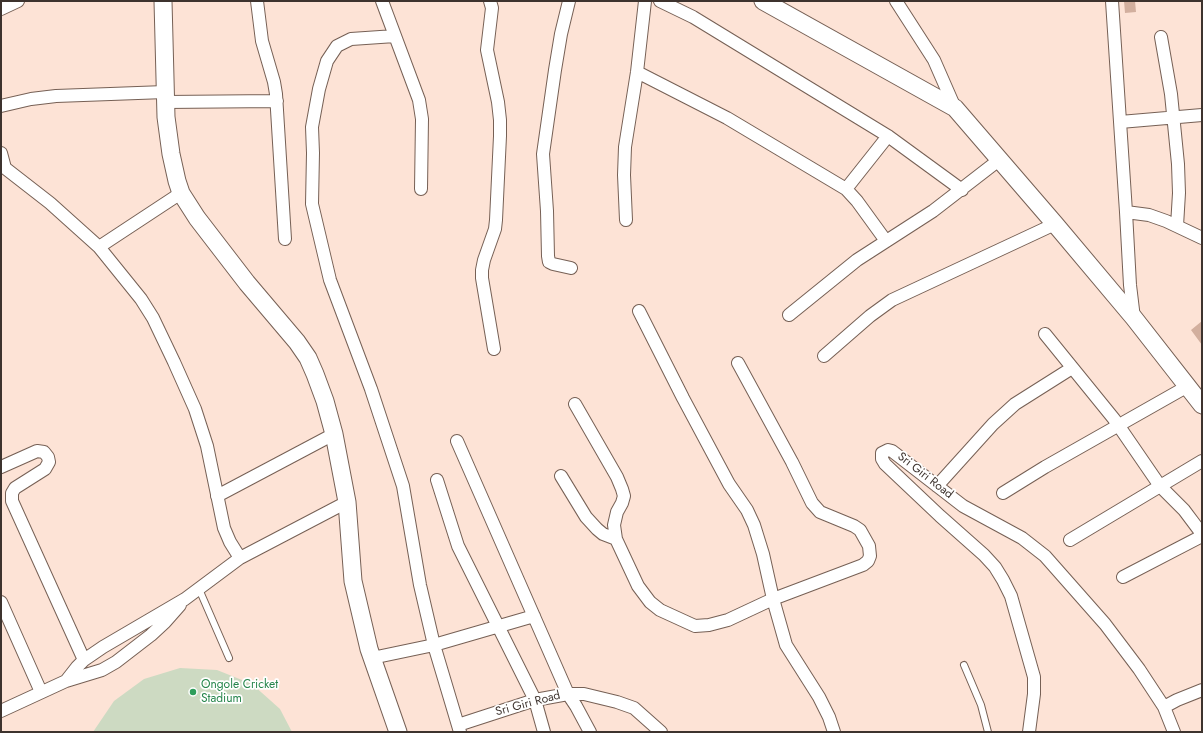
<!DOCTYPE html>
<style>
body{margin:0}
#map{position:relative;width:1203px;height:733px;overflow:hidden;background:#fde3d6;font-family:Jost,sans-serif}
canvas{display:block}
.frame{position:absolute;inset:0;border:2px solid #3d332e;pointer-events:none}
</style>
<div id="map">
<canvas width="1203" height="733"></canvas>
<div class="frame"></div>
</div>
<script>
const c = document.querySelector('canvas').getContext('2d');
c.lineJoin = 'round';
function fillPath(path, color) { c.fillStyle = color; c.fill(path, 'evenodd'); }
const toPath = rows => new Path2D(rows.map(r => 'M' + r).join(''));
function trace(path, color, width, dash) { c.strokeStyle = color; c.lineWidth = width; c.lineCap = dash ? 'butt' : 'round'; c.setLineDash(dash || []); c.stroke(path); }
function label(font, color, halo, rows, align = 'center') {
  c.font = font + ' Jost,sans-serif'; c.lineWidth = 3.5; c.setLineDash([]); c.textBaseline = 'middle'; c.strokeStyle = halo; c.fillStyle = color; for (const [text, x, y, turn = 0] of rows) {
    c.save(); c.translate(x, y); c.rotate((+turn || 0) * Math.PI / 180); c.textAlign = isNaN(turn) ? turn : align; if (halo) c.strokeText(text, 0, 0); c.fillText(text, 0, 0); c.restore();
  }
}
fillPath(toPath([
 [180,668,217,670,252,684,280,709,292,732,93,732,114,701,144,679]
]), '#cddac2');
fillPath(toPath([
 [1124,1,1135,1,1136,12,1125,13],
 [1202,321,1202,345,1191,330]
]), '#d2af9e');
const lane = toPath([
 [199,589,229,658],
 [964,665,981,705,988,732]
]);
const street = toPath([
 [257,1,262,41,274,82,276,94,285,239],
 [382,1,419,100,422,119,421,189],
 [490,1,492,8,487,50,498,102,500,120,500,136,496,220,495,229,484,260,482,270,482,278,494,349],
 [569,1,561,34,555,70,543,154,547,211,548,256,549,262,553,264,571,268],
 [660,1,693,17,888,136,962,190],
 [896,1,934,60,955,108],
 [1112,1,1126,212,1130,285,1134,318],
 [1,9,18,1],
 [395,36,351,39,337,46,327,61,319,89,312,127,313,153,312,204,330,280,371,389,403,486,420,585,434,645,460,732],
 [1161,37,1171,94,1178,164,1179,193,1177,226],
 [637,72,727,118,846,189,857,201,886,241],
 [165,102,277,101],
 [1,106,31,99,56,96,165,92],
 [1120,122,1202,115],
 [1,153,5,168],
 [1,167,5,168,50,203,99,247,141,299,153,318,174,362,195,409,207,446,224,528,230,542,240,558],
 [846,189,888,136],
 [1126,212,1149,215,1166,221,1202,238],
 [626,220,624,175,625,147,637,72,645,1],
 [99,247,181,193],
 [639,311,683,398,729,484,747,510,754,525,763,554,773,599,786,645,819,697,829,717,834,732],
 [789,315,857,260,933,211,999,160],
 [1045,334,1114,419,1160,486,1184,510,1202,534],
 [824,356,870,316,892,300,1055,224],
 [575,404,617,477,622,489,624,496,622,503,617,512,614,525,616,539,638,586,650,602,660,610,695,626,709,625,728,620,773,599,863,565,868,561,870,556,869,546,860,530,854,526,820,512,812,503,792,462,738,363],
 [457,441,568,694,576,706,590,732],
 [1,467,37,451,44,452,48,457,49,462,45,469,15,488,12,493,12,501,84,660],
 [561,476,586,517,597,529,603,534,616,539],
 [437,480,458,546,535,700,544,732],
 [937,486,993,424,1015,404,1072,368],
 [1003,493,1045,467,1188,386],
 [217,496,334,434],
 [1070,540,1202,461],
 [1123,577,1202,536],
 [1,602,41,692],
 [372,658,434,645,534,616],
 [66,681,77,667,84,660,103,647,185,599,240,558,347,502],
 [1164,707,1177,700,1202,690],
 [1,711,66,681,102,670,116,662,151,635,165,622,180,605],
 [458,725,535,700,568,694,584,694,617,702,634,708,661,732],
 [1029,732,1034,694,1034,677,1011,596,1003,580,995,567,984,555,940,516,885,464,882,459,882,453,888,450,892,451,963,506,1022,538,1045,556,1105,624,1139,669,1164,707,1174,732]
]);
const secondary = toPath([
 [163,1,166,117,171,154,177,181,181,193,197,218,247,283,297,342,308,358,315,374,325,401,334,434,347,502,353,581,369,649,398,732],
 [763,1,955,108,1055,224,1134,318,1202,405]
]);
trace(lane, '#766055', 8);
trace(street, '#766055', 14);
trace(secondary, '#766055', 19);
trace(lane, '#fff', 6);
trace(street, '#fff', 12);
trace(secondary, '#fff', 17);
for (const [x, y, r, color] of [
 [193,692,4,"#2e9e5b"]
]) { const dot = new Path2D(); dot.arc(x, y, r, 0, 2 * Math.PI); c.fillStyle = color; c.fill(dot); trace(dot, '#fff', 1.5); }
label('12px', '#3d332e', '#fff', [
 ["Sri Giri Road",925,476,38],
 ["Sri Giri Road",528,704,-15]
]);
label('12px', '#27864d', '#fff', [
 ["Ongole Cricket",201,685],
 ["Stadium",201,699]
], 'left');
</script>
